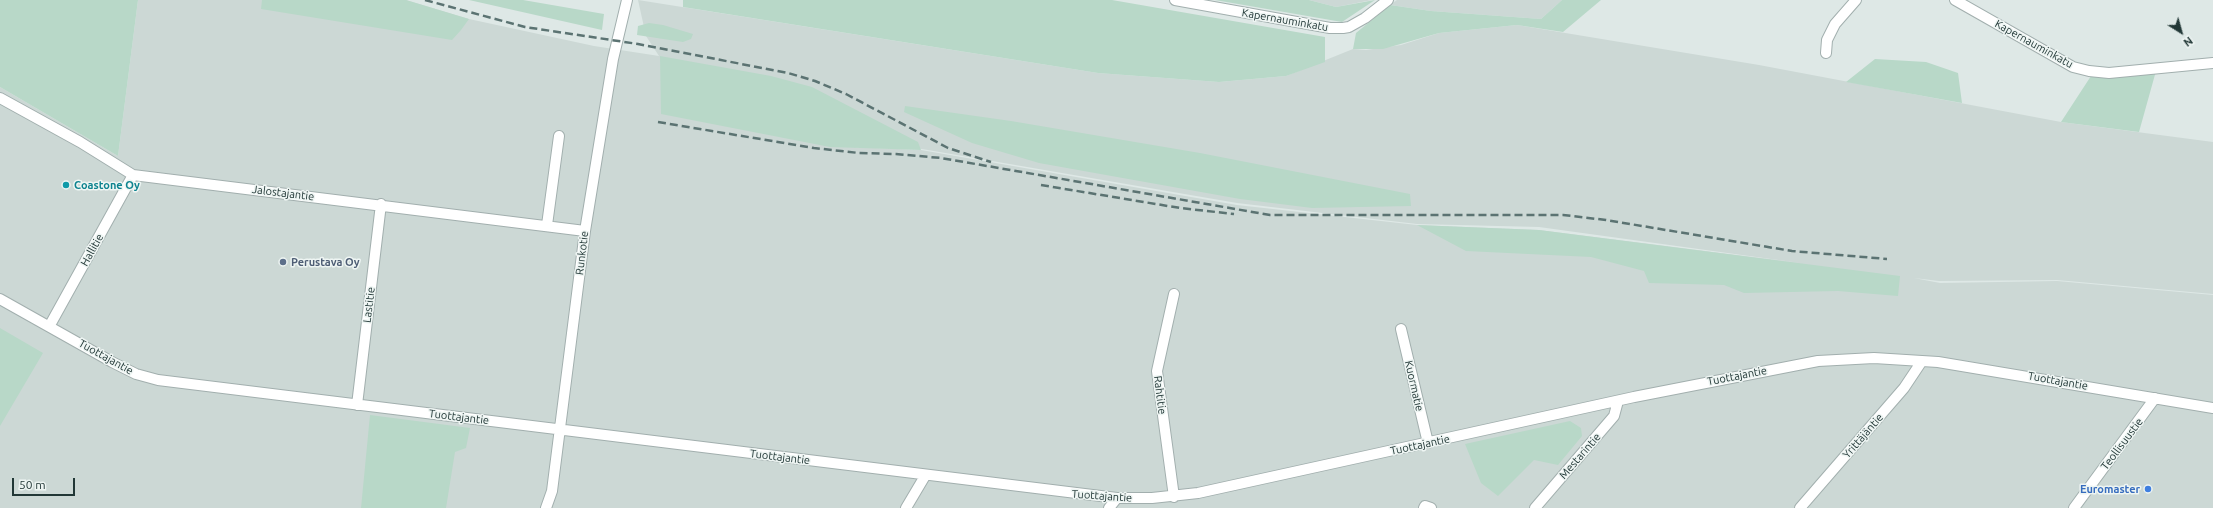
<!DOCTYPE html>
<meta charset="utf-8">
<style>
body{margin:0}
#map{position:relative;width:2213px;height:508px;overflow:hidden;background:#dee8e6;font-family:Ubuntu,sans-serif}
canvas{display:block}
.north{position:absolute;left:2161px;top:12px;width:40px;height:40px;-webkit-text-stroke:3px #eef5f3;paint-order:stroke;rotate:143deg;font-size:11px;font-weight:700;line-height:16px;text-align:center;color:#213736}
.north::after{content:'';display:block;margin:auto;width:14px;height:18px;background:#213736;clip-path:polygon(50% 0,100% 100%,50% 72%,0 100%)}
.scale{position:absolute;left:12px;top:478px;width:63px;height:18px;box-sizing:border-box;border:2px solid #213736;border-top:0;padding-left:5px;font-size:12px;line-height:14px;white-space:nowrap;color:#213736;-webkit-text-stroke:3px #eef5f3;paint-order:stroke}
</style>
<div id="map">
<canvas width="2213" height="508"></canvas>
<div class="north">N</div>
<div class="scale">50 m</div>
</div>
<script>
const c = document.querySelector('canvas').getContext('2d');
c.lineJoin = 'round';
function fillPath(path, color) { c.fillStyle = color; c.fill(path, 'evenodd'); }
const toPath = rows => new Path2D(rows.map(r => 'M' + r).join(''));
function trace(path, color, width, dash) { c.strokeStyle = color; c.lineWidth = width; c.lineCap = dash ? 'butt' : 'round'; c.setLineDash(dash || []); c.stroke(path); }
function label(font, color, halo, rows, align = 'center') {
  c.font = font + ' Ubuntu,sans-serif'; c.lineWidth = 3; c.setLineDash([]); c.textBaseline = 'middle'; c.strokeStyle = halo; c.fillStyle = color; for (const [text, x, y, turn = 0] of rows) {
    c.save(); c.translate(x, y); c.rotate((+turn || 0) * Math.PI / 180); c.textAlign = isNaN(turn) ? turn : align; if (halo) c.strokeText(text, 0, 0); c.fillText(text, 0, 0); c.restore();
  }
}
fillPath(toPath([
 [138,0,406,0,469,19,594,46,659,56,646,36,638,0,1098,73,1219,82,1286,76,1353,49,1366,50,1401,45,1439,33,1517,25,1759,65,2061,122,2213,142,2213,294,2057,280,1939,281,1914,278,1940,283,2057,281,2213,295,2213,508,0,508,0,87,118,156],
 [830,146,922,149,1237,203,1417,224,1539,227,1800,263,1539,230,1417,225,1237,205,921,150],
 [1309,0,1372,0,1336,7],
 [1397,0,1562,0,1541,19,1431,11,1390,5]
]), '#ccd8d5');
fillPath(toPath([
 [0,0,138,0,118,156,0,87],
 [262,0,406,0,469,19,461,30,452,40,261,9],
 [469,0,523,0,604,14,602,30],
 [683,0,1112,0,1325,37,1325,62,1286,76,1219,82,1098,73,683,7],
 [1215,0,1309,0,1336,7,1375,0,1342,22],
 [1562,0,1601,0,1563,32,1517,25,1439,33,1383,49,1353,49,1356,33,1390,5,1431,11,1541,19],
 [649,23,663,25,693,34,691,39,683,42,637,35,638,26],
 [660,56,771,76,812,87,918,142,921,150,830,147,661,114],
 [1875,59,1926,62,1958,73,1962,103,1846,82],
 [2156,71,2139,132,2061,122,2091,76,2110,76],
 [905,106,1011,121,1200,153,1410,194,1411,206,1312,208,1240,199,1039,163,972,143,904,112],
 [1417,225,1539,230,1900,276,1898,296,1838,291,1744,293,1724,285,1649,283,1644,271,1591,257,1466,251],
 [0,328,43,353,0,426],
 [370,415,470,428,466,448,455,452,446,508,361,508],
 [1570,421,1581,428,1582,436,1558,465,1534,460,1498,496,1481,483,1465,444]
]), '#b8d8c8');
const minor = toPath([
 [1175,0,1330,28,1343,28,1349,27,1365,18,1388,0],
 [1955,0,2073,67,2089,71,2109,73,2213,63],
 [1826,53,1827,40,1835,24,1856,0],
 [0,98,80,142,133,175,585,231],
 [547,225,559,136],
 [0,299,112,362,136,374,158,380,1117,498,1152,498,1198,493,1634,397,1818,361,1874,358,1938,362,2213,408],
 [50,325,133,175],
 [1401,329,1428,443],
 [357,405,381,204],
 [1174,497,1157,371,1174,294],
 [546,508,552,491,585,231,613,59,627,0],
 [906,508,925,476],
 [1109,508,1117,498],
 [1424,508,1425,506,1431,508],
 [1535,508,1614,416,1618,401],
 [1800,508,1904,388,1922,361],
 [2074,508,2155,398]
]);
trace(minor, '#a2afae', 12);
trace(minor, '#fff', 10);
trace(toPath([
 [425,0,525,27,638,44,788,73,815,81,846,94,948,148,991,162],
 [658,122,814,148,859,153,896,154,941,158,1270,215,1563,215,1606,220,1792,251,1887,259],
 [1041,185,1180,208,1234,214]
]), '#5b7372', 2.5, [8, 4]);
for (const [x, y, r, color] of [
 [66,185,4,"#0f9aa8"],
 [283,262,4,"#5c6f8a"],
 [2148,489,4,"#3f7fe0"]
]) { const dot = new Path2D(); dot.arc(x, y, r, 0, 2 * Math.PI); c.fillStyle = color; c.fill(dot); trace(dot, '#eef5f3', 1.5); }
label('11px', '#213736', '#eef5f3', [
 ["Kapernauminkatu",1285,20,10],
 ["Kapernauminkatu",2034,44,29],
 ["Jalostajantie",283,193,7],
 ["Hallitie",92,250,-61],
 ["Runkotie",582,253,-83],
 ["Lastitie",369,305,-83],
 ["Tuottajantie",106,357,29],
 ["Tuottajantie",1737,376,-11],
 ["Tuottajantie",2058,381,10],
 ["Kuormatie",1414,386,77],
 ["Rahtitie",1160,395,83],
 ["Tuottajantie",459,417,7],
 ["Yrittäjäntie",1863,436,-49],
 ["Teollisuustie",2122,444,-53],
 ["Tuottajantie",1420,445,-12],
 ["Mestarintie",1580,456,-49],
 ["Tuottajantie",780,457,7],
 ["Tuottajantie",1102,496,4]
]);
label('bold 11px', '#0d838f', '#eef5f3', [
 ["Coastone Oy",74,185]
], 'left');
label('bold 11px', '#4e5e75', '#eef5f3', [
 ["Perustava Oy",291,262]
], 'left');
label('bold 11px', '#366cbe', '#eef5f3', [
 ["Euromaster",2140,489]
], 'right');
</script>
